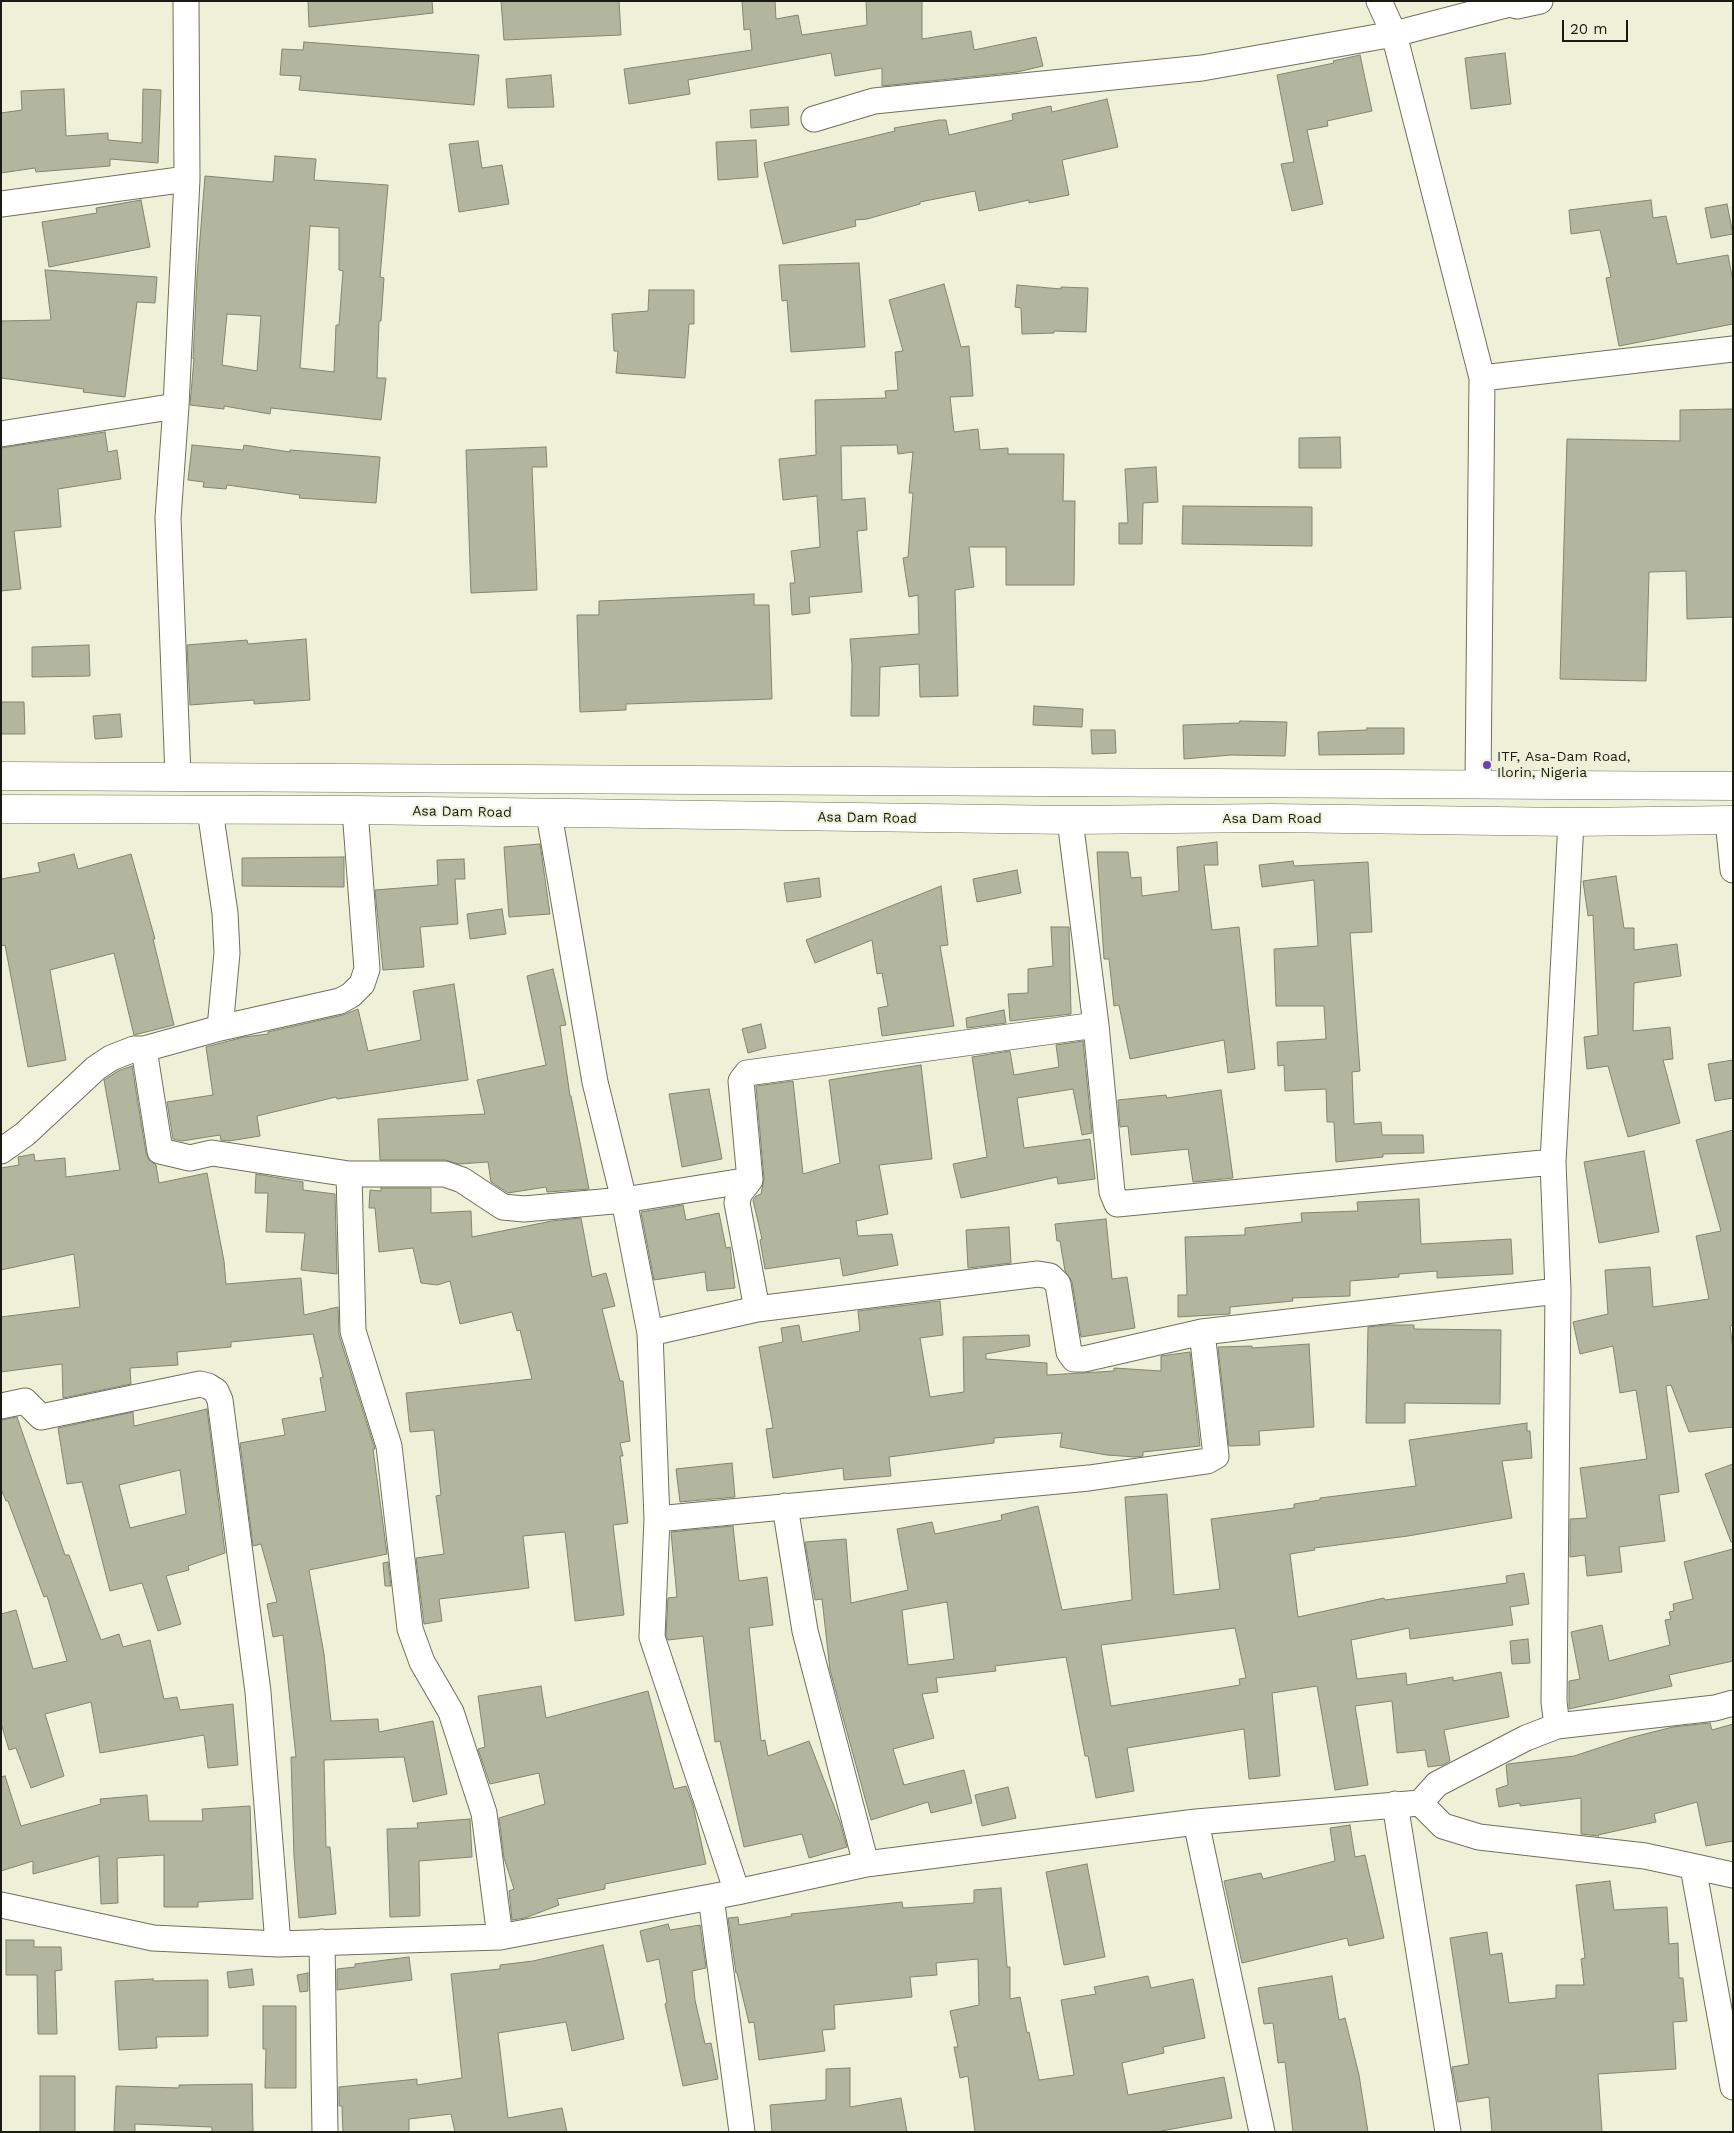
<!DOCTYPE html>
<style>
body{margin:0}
#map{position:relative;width:1734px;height:2133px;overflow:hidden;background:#eef1d7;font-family:"Work Sans",sans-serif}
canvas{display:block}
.frame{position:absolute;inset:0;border:2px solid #1a1b12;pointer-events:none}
.scale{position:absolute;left:1562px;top:20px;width:66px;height:22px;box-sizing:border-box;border:2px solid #1a1b12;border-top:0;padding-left:6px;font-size:15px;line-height:18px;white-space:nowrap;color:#1a1b12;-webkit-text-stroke:4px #eef1d7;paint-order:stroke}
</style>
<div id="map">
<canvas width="1734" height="2133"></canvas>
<div class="frame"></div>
<div class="scale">20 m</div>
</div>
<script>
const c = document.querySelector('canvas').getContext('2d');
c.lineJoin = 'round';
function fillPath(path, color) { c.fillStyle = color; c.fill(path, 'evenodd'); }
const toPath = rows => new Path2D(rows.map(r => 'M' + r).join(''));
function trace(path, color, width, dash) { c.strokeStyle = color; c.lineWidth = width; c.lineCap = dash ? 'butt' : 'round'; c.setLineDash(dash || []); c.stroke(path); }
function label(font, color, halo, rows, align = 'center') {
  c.font = font + ' "Work Sans",sans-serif'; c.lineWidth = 4; c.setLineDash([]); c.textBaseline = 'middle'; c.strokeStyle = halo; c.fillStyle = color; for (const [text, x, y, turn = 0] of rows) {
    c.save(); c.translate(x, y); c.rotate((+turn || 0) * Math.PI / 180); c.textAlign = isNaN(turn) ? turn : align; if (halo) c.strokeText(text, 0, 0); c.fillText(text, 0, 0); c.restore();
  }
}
const building = toPath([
 [308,1,432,1,433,13,309,27,308,1],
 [501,1,619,1,621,35,504,40,501,1],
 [742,1,775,1,776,19,798,15,802,35,867,25,866,1,922,1,922,39,971,31,974,50,1036,37,1043,66,1017,72,882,86,882,68,835,76,831,53,688,80,690,94,629,104,624,69,752,50,750,29,744,30,742,1],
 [304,42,479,55,474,105,299,90,301,76,280,75,282,49,303,50,304,42],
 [1505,53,1511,104,1471,109,1465,58,1505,53],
 [1360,55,1372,111,1327,121,1328,126,1307,130,1323,204,1292,211,1281,164,1294,162,1277,75,1334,63,1333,61,1360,55],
 [551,75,554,107,508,108,506,79,551,75],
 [64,89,66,136,108,133,108,140,142,143,143,89,161,90,158,163,110,159,110,166,36,172,35,168,1,173,1,113,22,110,21,91,64,89],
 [1107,99,1118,147,1062,160,1069,195,1029,203,1029,200,979,211,975,191,920,202,920,204,867,219,855,220,856,226,783,244,764,163,895,131,894,128,939,120,946,120,949,135,1013,120,1012,114,1051,106,1052,112,1107,99],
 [788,107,789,125,751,128,750,110,788,107],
 [756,140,758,177,718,180,716,142,756,140],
 [478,141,482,168,502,165,509,204,459,212,449,144,478,141],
 [275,156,316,159,314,180,388,185,380,277,384,278,381,321,379,321,377,378,386,378,381,420,271,408,270,414,224,406,224,409,190,405,194,359,193,359,197,276,205,176,273,182,275,156],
 [310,226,339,228,339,270,343,271,339,325,336,325,334,372,300,368,310,226],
 [227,314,261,316,257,371,222,365,227,314],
 [141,200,150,247,49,267,42,222,97,213,96,208,141,200],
 [1651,200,1653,218,1666,216,1677,264,1728,255,1733,282,1733,324,1619,346,1606,278,1611,277,1600,230,1571,234,1569,210,1651,200],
 [1727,204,1733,234,1711,238,1705,208,1727,204],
 [859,263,865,347,791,352,787,300,782,301,779,265,859,263],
 [45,270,157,277,155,303,137,302,125,397,83,392,84,389,1,378,1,321,51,320,45,270],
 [944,284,961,347,969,346,973,396,950,397,954,432,978,429,980,450,1008,448,1008,454,1064,454,1063,501,1075,501,1074,585,1006,585,1006,547,969,547,974,587,955,590,958,696,920,697,919,664,880,667,879,716,851,716,852,665,850,639,919,634,918,595,909,597,903,558,908,557,913,493,909,493,913,452,898,454,897,445,841,446,842,500,865,498,867,530,857,531,862,592,809,597,810,613,792,615,790,583,795,583,791,551,820,547,817,496,783,500,779,459,816,455,815,400,886,398,885,391,898,390,895,352,903,351,889,300,944,284],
 [1017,285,1061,289,1061,287,1088,288,1086,332,1054,331,1054,333,1022,334,1021,308,1015,307,1017,285],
 [649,290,694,290,694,324,689,324,685,378,616,373,618,351,614,351,612,314,648,311,649,290],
 [1733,409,1733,617,1687,619,1686,571,1649,572,1646,681,1560,679,1567,439,1680,441,1680,410,1733,409],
 [105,432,108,452,117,450,121,479,58,489,61,527,14,531,21,589,1,591,1,448,105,432],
 [1340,437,1341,468,1299,468,1299,438,1340,437],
 [192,445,243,450,244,445,290,452,290,450,380,457,376,503,299,498,300,495,227,485,226,489,203,487,204,482,188,480,192,445],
 [546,447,547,467,532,467,537,590,471,593,466,450,546,447],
 [1156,467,1158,502,1143,503,1142,544,1119,544,1119,523,1128,523,1125,469,1156,467],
 [1183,506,1312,507,1312,546,1182,544,1183,506],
 [754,594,754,605,769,605,772,699,626,704,626,710,580,712,577,615,599,615,599,601,754,594],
 [306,639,310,700,254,704,254,700,190,705,187,645,247,640,248,644,306,639],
 [89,645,90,676,32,677,32,647,89,645],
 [1,702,24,702,25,734,1,734,1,702],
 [1034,706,1083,709,1082,727,1033,725,1034,706],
 [120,714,122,737,95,739,93,716,120,714],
 [1240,721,1287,722,1285,756,1231,755,1184,759,1183,725,1239,723,1240,721],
 [1367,728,1404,728,1404,754,1319,755,1318,732,1367,730,1367,728],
 [1091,730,1115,730,1116,753,1092,754,1091,730],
 [1217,842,1218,865,1204,865,1212,930,1239,927,1255,1069,1228,1073,1224,1040,1130,1059,1119,1005,1114,1006,1109,959,1104,959,1097,852,1128,852,1131,878,1141,877,1142,896,1179,891,1177,847,1217,842],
 [540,844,550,914,509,917,504,847,540,844],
 [74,854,78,869,131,854,155,939,153,939,174,1025,134,1035,114,953,50,970,66,1060,28,1067,5,945,1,946,1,879,40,872,38,863,74,854],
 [344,857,344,887,242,886,242,858,344,857],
 [464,859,465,879,455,879,458,924,420,927,424,967,383,970,375,890,438,885,437,860,464,859],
 [1293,861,1294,866,1368,862,1372,932,1350,933,1360,1071,1352,1072,1354,1124,1381,1122,1382,1135,1423,1135,1424,1153,1383,1154,1383,1157,1336,1162,1334,1122,1327,1122,1326,1089,1285,1091,1284,1065,1278,1066,1277,1042,1326,1039,1324,1006,1276,1006,1274,949,1318,946,1314,880,1262,887,1259,865,1293,861],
 [1017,870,1021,893,977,902,973,879,1017,870],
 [1616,876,1624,928,1634,928,1634,950,1677,944,1681,976,1634,983,1633,1031,1670,1027,1673,1059,1663,1060,1680,1123,1628,1137,1608,1066,1587,1069,1584,1037,1598,1035,1593,915,1588,916,1583,881,1616,876],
 [819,878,821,897,787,902,784,883,819,878],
 [941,886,948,945,940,946,954,1026,882,1036,878,1008,888,1006,882,973,877,974,872,940,815,963,806,940,941,886],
 [502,909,506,934,470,939,467,914,502,909],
 [1051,927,1069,927,1071,1014,1010,1021,1008,994,1028,993,1028,969,1053,966,1051,927],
 [553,969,566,1025,560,1026,570,1096,571,1096,589,1189,547,1192,546,1187,508,1193,491,1182,488,1162,459,1164,445,1160,380,1160,378,1119,485,1114,477,1080,546,1065,527,976,553,969],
 [454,984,468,1080,337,1099,336,1097,257,1116,260,1136,229,1141,221,1140,220,1135,182,1141,173,1139,167,1102,213,1095,206,1047,244,1037,268,1034,268,1032,343,1015,358,1009,368,1051,421,1040,413,991,454,984],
 [1004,1010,1006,1023,967,1028,966,1018,1004,1010],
 [761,1024,766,1048,748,1053,742,1029,761,1024],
 [1083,1041,1092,1133,1082,1135,1073,1089,1017,1098,1024,1148,1090,1139,1095,1179,1058,1184,1057,1177,961,1198,953,1164,987,1157,972,1057,1010,1051,1014,1075,1059,1067,1056,1045,1083,1041],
 [1733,1060,1733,1098,1715,1101,1708,1064,1733,1060],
 [921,1065,932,1159,879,1165,888,1214,856,1221,858,1236,892,1234,898,1265,843,1276,840,1258,765,1269,760,1240,762,1239,753,1200,756,1196,761,1194,764,1179,756,1086,793,1081,803,1174,840,1163,829,1080,921,1065],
 [132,1066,146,1153,149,1160,156,1165,159,1183,207,1173,224,1261,226,1284,301,1278,304,1315,338,1307,339,1335,375,1449,373,1449,387,1554,309,1570,324,1654,331,1721,378,1719,379,1732,433,1721,447,1794,413,1802,404,1757,324,1760,326,1847,330,1847,336,1914,299,1918,294,1856,291,1757,296,1757,283,1635,273,1637,267,1604,277,1602,261,1544,253,1546,240,1443,285,1435,282,1419,326,1411,320,1378,323,1377,313,1334,231,1342,231,1347,177,1352,178,1365,130,1368,131,1384,63,1398,62,1364,1,1372,1,1317,80,1307,74,1254,1,1270,1,1168,19,1165,18,1157,34,1154,35,1161,65,1158,66,1177,120,1170,104,1080,118,1071,132,1066],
 [709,1089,722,1159,682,1167,669,1094,709,1089],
 [1221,1090,1233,1178,1193,1182,1188,1149,1131,1155,1128,1126,1120,1127,1118,1100,1166,1095,1167,1098,1221,1090],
 [1733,1130,1733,1325,1730,1326,1733,1349,1733,1427,1689,1432,1671,1385,1666,1386,1679,1492,1659,1495,1665,1541,1619,1547,1622,1572,1587,1576,1585,1555,1570,1557,1570,1519,1587,1518,1580,1468,1647,1459,1636,1390,1620,1393,1613,1346,1580,1354,1573,1322,1608,1314,1605,1270,1650,1267,1653,1307,1709,1299,1696,1236,1721,1231,1696,1140,1733,1130],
 [1644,1151,1659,1232,1599,1243,1584,1162,1644,1151],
 [256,1174,303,1182,303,1190,335,1194,337,1274,301,1270,305,1233,266,1232,268,1193,255,1193,256,1174],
 [381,1188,431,1188,431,1213,471,1211,472,1237,552,1221,581,1218,592,1277,606,1273,615,1306,602,1309,620,1381,623,1381,630,1441,620,1443,623,1456,620,1456,628,1523,613,1525,624,1615,575,1621,565,1532,523,1536,529,1588,439,1599,442,1621,424,1624,416,1558,444,1554,436,1496,441,1495,434,1430,410,1432,406,1393,532,1379,520,1330,517,1331,512,1312,460,1324,450,1281,437,1285,421,1283,413,1248,379,1252,375,1208,369,1208,370,1190,381,1191,381,1188],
 [1419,1199,1421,1244,1511,1239,1513,1274,1437,1278,1437,1271,1399,1274,1399,1277,1350,1281,1350,1296,1292,1298,1293,1301,1230,1307,1230,1314,1178,1317,1178,1295,1187,1295,1185,1237,1245,1235,1245,1228,1302,1222,1301,1213,1358,1211,1357,1202,1419,1199],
 [683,1205,686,1220,719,1213,726,1248,730,1247,735,1288,707,1291,705,1272,654,1280,641,1212,683,1205],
 [1106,1219,1112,1279,1127,1277,1135,1328,1081,1337,1072,1282,1065,1271,1060,1241,1057,1241,1055,1224,1106,1219],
 [1009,1227,1011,1263,968,1268,966,1230,1009,1227],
 [940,1301,943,1335,920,1338,930,1397,964,1392,963,1337,1029,1335,1030,1346,986,1354,986,1359,1047,1363,1047,1375,1114,1371,1114,1368,1161,1371,1161,1356,1190,1352,1200,1446,1143,1452,1143,1456,1135,1457,1107,1455,1060,1447,1062,1433,994,1438,994,1443,889,1457,891,1476,844,1480,843,1468,773,1478,766,1429,773,1428,759,1347,783,1342,781,1328,799,1325,802,1342,860,1331,858,1311,940,1301],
 [1388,1325,1414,1325,1414,1329,1501,1330,1500,1404,1405,1403,1405,1423,1366,1423,1368,1327,1388,1325],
 [1309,1344,1314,1427,1259,1431,1260,1445,1229,1446,1218,1347,1252,1346,1252,1348,1309,1344],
 [207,1409,225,1553,188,1566,189,1570,166,1576,181,1624,158,1631,142,1583,110,1591,82,1482,67,1484,58,1428,133,1412,134,1426,207,1409],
 [180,1470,186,1514,130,1528,119,1485,180,1470],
 [17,1417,65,1555,69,1555,101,1640,119,1634,123,1647,150,1640,164,1699,177,1697,180,1710,233,1704,238,1765,208,1768,204,1735,100,1753,91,1702,45,1714,64,1776,31,1788,16,1748,9,1750,1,1723,1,1614,16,1610,33,1669,67,1661,47,1596,44,1597,8,1501,6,1501,1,1489,1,1420,17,1417],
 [1527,1423,1527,1431,1530,1431,1532,1458,1502,1461,1512,1518,1408,1536,1314,1548,1315,1550,1290,1554,1298,1617,1384,1598,1385,1600,1507,1583,1506,1576,1524,1573,1529,1604,1510,1607,1513,1625,1410,1639,1409,1628,1351,1640,1357,1679,1406,1673,1407,1685,1453,1677,1453,1681,1501,1672,1509,1717,1444,1730,1450,1761,1443,1765,1428,1767,1425,1750,1397,1753,1392,1701,1355,1706,1368,1785,1335,1790,1317,1686,1272,1693,1280,1776,1249,1779,1244,1729,1127,1748,1134,1791,1096,1798,1088,1756,1085,1756,1066,1657,995,1666,996,1671,936,1678,938,1692,922,1694,934,1738,893,1749,904,1785,964,1770,972,1803,931,1813,928,1802,871,1820,830,1670,822,1599,815,1600,805,1542,846,1539,851,1603,908,1590,897,1529,932,1522,935,1534,1002,1520,1001,1515,1038,1506,1062,1610,1132,1600,1125,1497,1167,1494,1174,1595,1220,1589,1211,1519,1294,1508,1294,1504,1320,1500,1320,1498,1416,1486,1409,1440,1527,1423],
 [947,1602,954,1659,908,1665,902,1610,947,1602],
 [1235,1628,1246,1678,1239,1679,1240,1685,1111,1706,1101,1645,1235,1628],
 [732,1463,735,1497,680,1502,676,1469,732,1463],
 [1733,1464,1733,1542,1731,1542,1705,1474,1733,1464],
 [733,1526,739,1581,767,1577,773,1625,749,1628,761,1741,765,1740,768,1756,809,1741,840,1822,847,1847,809,1858,802,1834,744,1847,720,1741,715,1742,703,1636,668,1640,666,1635,668,1598,677,1597,671,1532,733,1526],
 [1733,1549,1733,1661,1669,1675,1672,1686,1569,1709,1569,1681,1580,1679,1571,1632,1602,1625,1609,1661,1670,1645,1665,1620,1671,1619,1669,1612,1674,1611,1673,1604,1693,1599,1684,1562,1733,1549],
 [388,1562,391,1586,385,1586,383,1563,388,1562],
 [1528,1639,1530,1663,1512,1664,1510,1641,1528,1639],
 [541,1686,546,1718,648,1691,674,1789,686,1786,693,1805,706,1864,605,1884,605,1889,557,1899,559,1905,525,1918,512,1920,509,1891,514,1889,504,1858,499,1818,545,1804,539,1773,490,1784,478,1749,485,1747,478,1696,541,1686],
 [1710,1723,1712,1730,1733,1724,1733,1841,1706,1846,1697,1802,1654,1814,1656,1822,1598,1835,1599,1836,1581,1834,1581,1798,1520,1806,1520,1803,1499,1807,1496,1789,1508,1785,1506,1765,1508,1764,1574,1756,1629,1738,1673,1727,1710,1723],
 [5,1776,21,1826,101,1804,100,1799,147,1795,149,1821,203,1821,202,1809,250,1806,253,1899,198,1902,198,1907,164,1907,164,1855,117,1858,118,1903,101,1904,99,1856,33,1874,33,1861,1,1871,1,1777,5,1776],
 [1008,1787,1016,1818,982,1826,975,1795,1008,1787],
 [470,1819,472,1857,419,1861,420,1916,390,1917,387,1829,418,1828,417,1823,470,1819],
 [1350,1825,1355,1857,1365,1855,1384,1938,1349,1946,1347,1938,1242,1963,1224,1881,1261,1873,1263,1879,1335,1861,1330,1828,1350,1825],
 [1087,1864,1105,1957,1064,1965,1046,1872,1087,1864],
 [1610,1881,1614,1910,1667,1907,1669,1944,1678,1943,1679,1978,1683,1978,1687,2021,1673,2022,1676,2069,1598,2074,1602,2132,1492,2132,1489,2097,1458,2102,1452,2067,1469,2064,1450,1938,1487,1932,1490,1955,1502,1953,1509,2003,1556,1998,1556,1985,1584,1985,1581,1959,1585,1958,1576,1885,1610,1881],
 [1001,1888,1007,1967,1010,1967,1010,1999,1020,1997,1027,2033,1029,2032,1039,2080,1074,2075,1061,2000,1096,1994,1094,1987,1148,1976,1151,1988,1193,1979,1205,2038,1163,2047,1164,2053,1122,2063,1128,2095,1224,2077,1232,2118,1156,2132,975,2132,968,2076,960,2078,954,2047,958,2047,950,2011,979,2005,978,1959,936,1963,937,1975,910,1977,912,1997,834,2005,835,2029,822,2030,825,2051,759,2060,754,2022,749,2023,737,1973,736,1973,728,1918,738,1917,739,1925,792,1916,791,1914,902,1902,903,1908,974,1903,974,1890,1001,1888],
 [668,1924,670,1930,700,1925,706,1968,692,1971,695,2000,705,2044,711,2043,718,2079,683,2086,665,2004,667,2003,659,1959,647,1962,640,1931,668,1924],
 [6,1940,34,1940,34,1947,61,1947,62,1970,55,1971,57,2034,38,2034,37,1975,6,1975,6,1940],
 [603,1945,624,2039,572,2051,566,2022,498,2033,508,2118,562,2108,567,2132,455,2132,451,2114,409,2119,409,2132,343,2132,342,2106,339,2106,339,2087,417,2079,417,2085,462,2078,451,1974,500,1969,500,1965,533,1961,603,1945],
 [409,1957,412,1980,337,1990,337,1969,355,1967,355,1964,409,1957],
 [252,1969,254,1985,229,1988,227,1972,252,1969],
 [308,1973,308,1991,300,1992,297,1975,308,1973],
 [1332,1976,1339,2020,1345,2018,1359,2075,1368,2132,1293,2132,1285,2062,1278,2063,1273,2023,1264,2024,1258,1988,1332,1976],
 [153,1979,153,1981,208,1980,208,2036,156,2037,157,2048,119,2050,115,1981,153,1979],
 [263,2006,296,2006,296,2088,265,2088,266,2049,263,2049,263,2006],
 [850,2068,850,2107,901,2098,907,2132,772,2132,770,2105,826,2100,826,2069,850,2068],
 [40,2076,75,2076,75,2132,40,2132,40,2076],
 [252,2084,253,2132,212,2132,212,2127,135,2124,135,2132,114,2132,116,2086,179,2088,179,2085,252,2084]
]);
fillPath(building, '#b3b69e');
trace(building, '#83856e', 1);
const street = toPath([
 [1379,1,1394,34,1482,378,1478,783],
 [814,119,874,101,1202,68,1394,34,1510,4,1517,6,1540,1],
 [1,204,187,179],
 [1482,378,1733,349],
 [1,434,176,406],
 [178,776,168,518,176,406,187,179,186,1],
 [549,814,595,1082,624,1200,650,1333,657,1519,652,1637,737,1892],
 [1070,820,1096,1025,1112,1192,1117,1204,1553,1162],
 [1728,820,1733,870],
 [220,1028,340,1001,351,995,362,984,367,969,355,810],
 [144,1049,160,1151,190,1158,212,1153,349,1174,445,1174,462,1180,503,1207,524,1209,624,1200,750,1180],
 [1,1151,25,1134,96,1068,111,1058,134,1049,144,1049,220,1028,227,953,225,913,210,810],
 [349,1174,353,1331,389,1446,410,1629,422,1662,451,1712,484,1813,500,1937],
 [757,1309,737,1203,739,1194,750,1180,741,1081,747,1073,1096,1025],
 [650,1333,757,1309,1038,1274,1050,1276,1058,1284,1069,1352,1074,1359,1084,1359,1202,1332,1558,1291],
 [1,1406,25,1401,41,1417,200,1384,208,1386,216,1391,220,1400,258,1692,278,1944],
 [785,1506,805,1631,866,1864],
 [657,1519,1089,1478,1207,1461,1216,1456,1202,1332],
 [1557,1726,1715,1708,1733,1703],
 [1420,1803,1437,1784,1526,1738,1557,1726,1554,1702,1558,1291,1553,1162,1571,822],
 [1395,1804,1448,2132],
 [1196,1822,1262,2132],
 [1693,1867,1733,2087],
 [711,1897,742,2132],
 [1,1905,153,1938,278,1944,500,1937,737,1892,866,1864,1196,1822,1420,1803,1443,1826,1479,1837,1645,1856,1733,1875],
 [322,1942,325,2132]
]);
const primary = toPath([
 [1,776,1733,786],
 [1,809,355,810,1070,820,1271,818,1571,822,1733,820]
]);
trace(street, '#6f715b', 27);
trace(primary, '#6f715b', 29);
trace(street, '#fff', 25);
trace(primary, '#fff', 28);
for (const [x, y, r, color] of [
 [1487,765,5,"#6842ba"]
]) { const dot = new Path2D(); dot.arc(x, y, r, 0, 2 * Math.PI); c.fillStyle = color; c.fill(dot); trace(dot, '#eef1d7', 2); }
label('14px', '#1a1b12', '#eef1d7', [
 ["ITF, Asa-Dam Road,",1497,757],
 ["Ilorin, Nigeria",1497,773]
], 'left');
label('14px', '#1a1b12', '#eef1d7', [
 ["Asa Dam Road",462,812,1],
 ["Asa Dam Road",867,818,1],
 ["Asa Dam Road",1272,819]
]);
</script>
